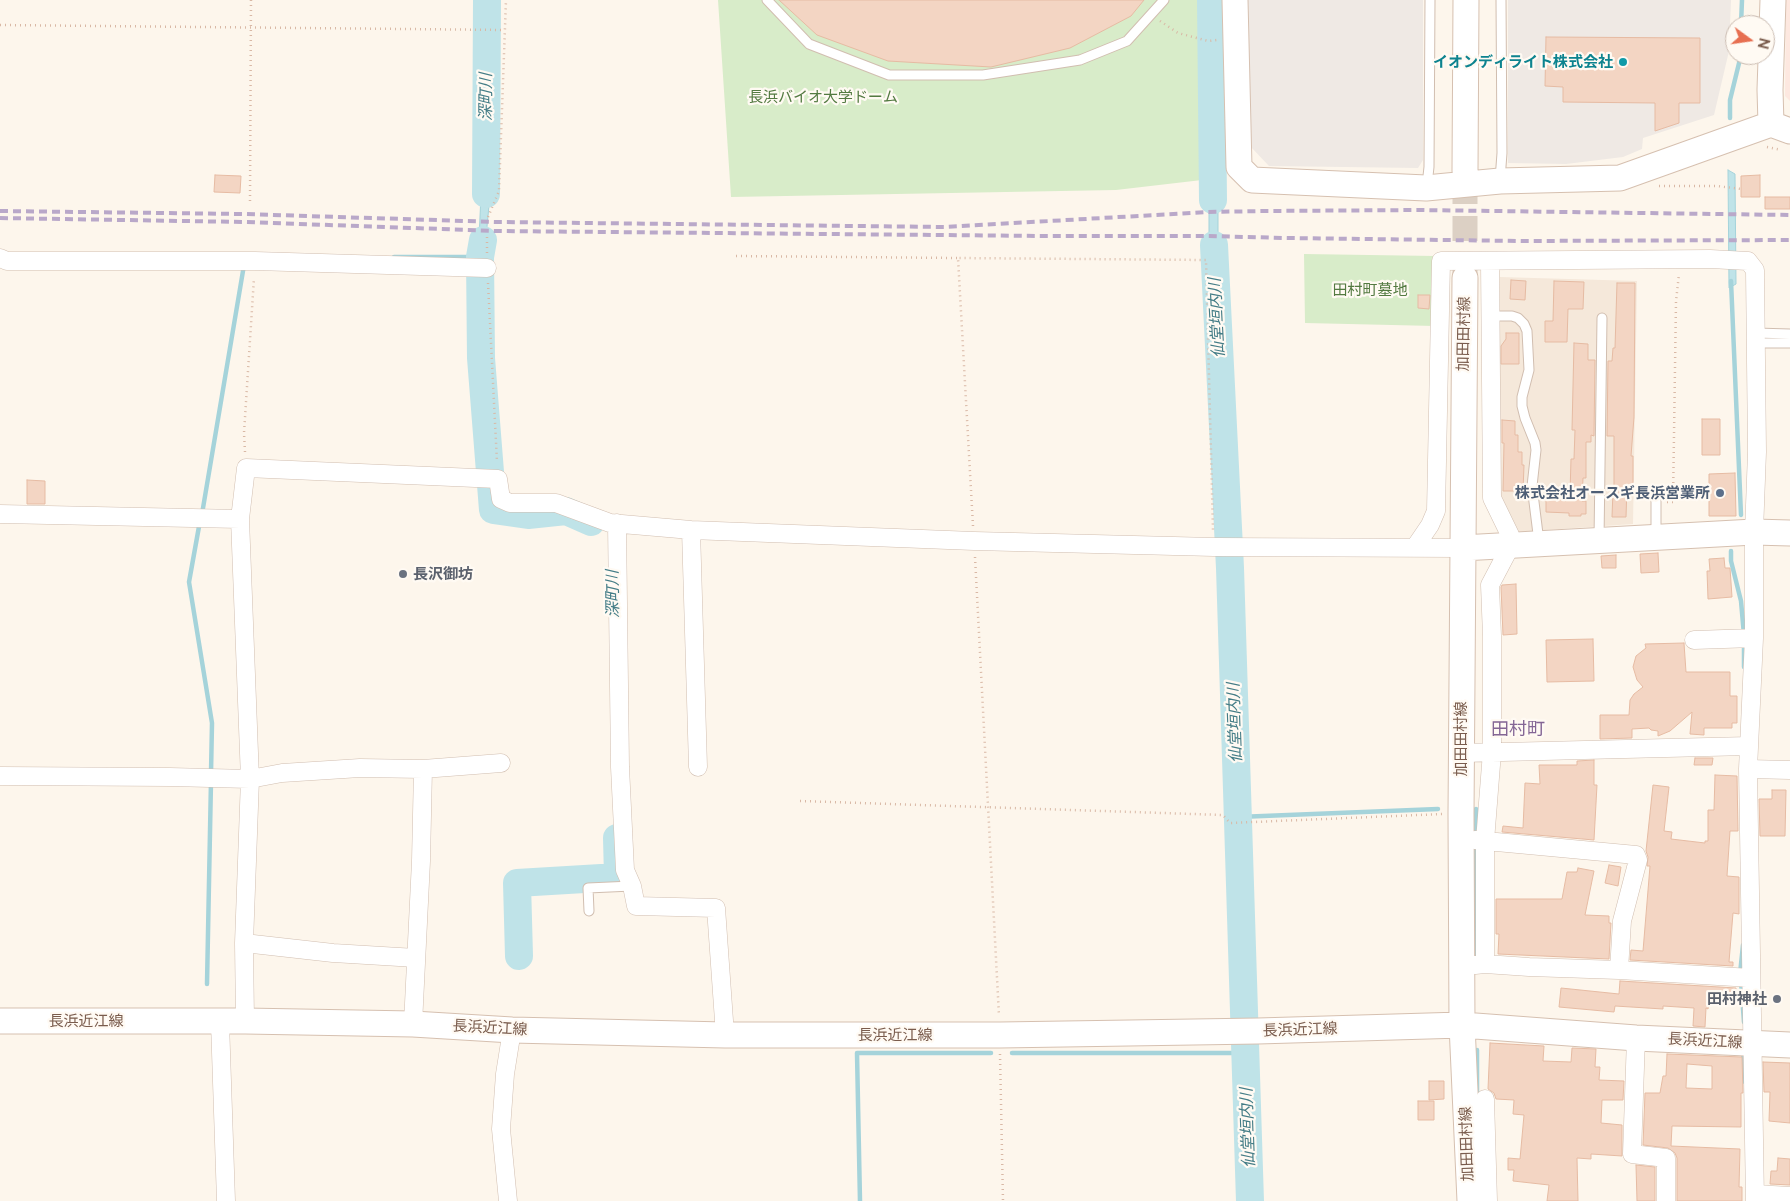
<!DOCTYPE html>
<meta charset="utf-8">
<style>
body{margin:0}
#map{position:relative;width:1790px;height:1201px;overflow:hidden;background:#fdf6ec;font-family:Raleway,sans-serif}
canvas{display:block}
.north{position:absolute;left:1725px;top:15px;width:50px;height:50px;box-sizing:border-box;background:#fffaf3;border:1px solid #cabbb1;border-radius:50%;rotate:104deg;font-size:14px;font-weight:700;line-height:20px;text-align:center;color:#7a5c4d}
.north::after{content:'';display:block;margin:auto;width:18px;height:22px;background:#e76f51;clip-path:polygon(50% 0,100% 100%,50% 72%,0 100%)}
</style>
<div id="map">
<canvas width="1790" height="1201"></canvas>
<div class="north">N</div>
</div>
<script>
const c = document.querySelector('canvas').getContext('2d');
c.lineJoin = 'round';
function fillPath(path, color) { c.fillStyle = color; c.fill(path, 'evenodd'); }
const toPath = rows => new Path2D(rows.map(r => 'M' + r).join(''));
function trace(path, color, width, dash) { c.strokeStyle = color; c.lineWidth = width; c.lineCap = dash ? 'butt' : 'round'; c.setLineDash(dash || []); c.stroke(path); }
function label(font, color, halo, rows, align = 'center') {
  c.font = font + ' Raleway,"Noto Sans JP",sans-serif'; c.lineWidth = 4.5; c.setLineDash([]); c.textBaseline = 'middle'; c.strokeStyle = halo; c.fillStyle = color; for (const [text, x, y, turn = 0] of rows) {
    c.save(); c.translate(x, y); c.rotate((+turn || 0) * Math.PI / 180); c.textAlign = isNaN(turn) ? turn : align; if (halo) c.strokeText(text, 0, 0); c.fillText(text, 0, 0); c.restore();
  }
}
fillPath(toPath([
 [1500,277,1637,281,1633,524,1516,532,1497,498]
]), '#f5e8da');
fillPath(toPath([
 [1786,0,1790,0,1790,101,1785,96]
]), '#fde8e0');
fillPath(toPath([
 [1248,0,1423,0,1423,160,1418,168,1269,166,1250,146],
 [1508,0,1731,0,1729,51,1714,115,1643,138,1642,149,1623,157,1566,164,1508,163]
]), '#efe9e4');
fillPath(toPath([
 [718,0,1199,0,1202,180,1116,190,731,197],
 [1304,254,1435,256,1435,326,1305,323]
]), '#d8ecc9');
const water = toPath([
 [1728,170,1735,174,1736,284,1729,288,1728,170],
 [481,194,490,195,484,258,476,261,479,240,481,194],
 [1209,201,1218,201,1218,245,1209,245,1209,201]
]);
fillPath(water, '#bfe3e8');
trace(water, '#a5d3da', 1);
trace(toPath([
 [1741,25,1742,0],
 [1730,118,1730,100,1741,55],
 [394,257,480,257],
 [1731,281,1741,515],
 [202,514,244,265],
 [200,521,189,582,212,723,211,773],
 [1731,551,1731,561,1741,601,1744,635],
 [1744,667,1744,643],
 [1476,809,1476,836],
 [1238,817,1438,809],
 [1476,844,1476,959],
 [1740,974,1743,945],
 [1741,982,1744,1022],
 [207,984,211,781],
 [1477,1050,1477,1092],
 [1012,1053,1245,1053],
 [1743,1055,1745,1082],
 [860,1201,857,1053,991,1053]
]), '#a5d3da', 4.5);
trace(toPath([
 [1211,0,1213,200],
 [486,194,487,0],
 [483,240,480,257,481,358,493,510,528,515,566,511,591,522],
 [1214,245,1230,568,1250,1201],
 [519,956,517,883,618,877,617,838]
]), '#bfe3e8', 28);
const building = toPath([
 [779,0,1144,0,1131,16,1070,48,991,67,888,61,817,35,779,0],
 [1546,37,1700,38,1700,103,1679,103,1679,123,1655,131,1655,103,1563,102,1563,87,1545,86,1546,37],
 [215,175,241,176,240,193,214,192,215,175],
 [1760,175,1760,197,1741,197,1741,176,1760,175],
 [1765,197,1790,197,1790,209,1765,209,1765,197],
 [1511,280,1526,281,1525,300,1510,299,1511,280],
 [1554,281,1584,282,1583,309,1568,309,1567,342,1545,342,1545,321,1553,321,1554,281],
 [1617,283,1635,283,1634,417,1631,456,1633,456,1633,487,1627,487,1626,517,1612,517,1613,491,1614,491,1614,436,1607,436,1608,361,1612,361,1613,348,1615,348,1617,283],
 [1418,295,1430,295,1429,309,1418,308,1418,295],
 [1506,333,1519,333,1519,364,1501,364,1501,346,1506,339,1506,333],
 [1574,343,1588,344,1588,360,1595,360,1594,436,1591,435,1591,442,1586,442,1586,478,1583,478,1582,501,1586,501,1586,514,1581,514,1581,516,1569,516,1569,513,1546,512,1546,495,1570,496,1570,494,1571,459,1574,459,1575,430,1572,430,1574,343],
 [1702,419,1720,419,1720,455,1702,455,1702,419],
 [1502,420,1515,421,1515,435,1518,435,1518,452,1522,452,1522,465,1524,465,1523,491,1503,491,1504,443,1502,443,1502,420],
 [1735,473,1736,516,1709,516,1709,474,1735,473],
 [27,480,45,481,45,504,27,504,27,480],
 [1658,553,1659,572,1641,573,1640,554,1658,553],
 [1616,555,1616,568,1602,568,1601,556,1616,555],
 [1724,558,1725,568,1730,568,1732,597,1708,599,1707,571,1710,571,1709,559,1724,558],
 [1516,584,1517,634,1503,635,1501,587,1502,585,1516,584],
 [1593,639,1594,681,1547,682,1546,640,1593,639],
 [1684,643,1686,672,1730,672,1730,696,1737,696,1737,723,1732,723,1732,728,1704,728,1704,735,1690,734,1692,712,1670,731,1658,736,1658,731,1651,730,1649,728,1632,729,1632,738,1600,739,1600,715,1629,715,1630,700,1634,694,1643,687,1637,680,1633,667,1636,656,1646,648,1645,644,1684,643],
 [1695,758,1713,758,1712,765,1694,765,1695,758],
 [1594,760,1594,785,1597,785,1594,840,1502,832,1503,826,1523,828,1525,783,1540,784,1539,765,1577,765,1577,761,1594,760],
 [1715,775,1737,776,1738,831,1730,831,1727,876,1739,877,1739,914,1733,913,1729,962,1733,962,1733,966,1630,960,1631,950,1643,951,1650,866,1647,866,1648,857,1646,851,1653,785,1669,787,1664,831,1672,832,1671,839,1705,843,1705,841,1708,841,1708,810,1714,810,1715,775],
 [1772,790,1786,790,1785,836,1760,836,1759,799,1772,799,1772,790],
 [1609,865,1621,867,1618,886,1605,883,1609,865],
 [1578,868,1594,871,1585,915,1609,916,1609,923,1611,923,1609,959,1498,954,1499,934,1496,934,1496,899,1562,899,1567,872,1577,872,1578,868],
 [1620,981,1736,988,1735,1005,1709,1004,1708,1009,1706,1008,1705,1027,1693,1026,1694,1008,1663,1006,1663,1009,1615,1006,1614,1012,1559,1007,1561,988,1619,994,1620,981],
 [1490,1043,1544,1046,1543,1061,1571,1062,1572,1048,1596,1049,1595,1067,1600,1067,1599,1080,1624,1081,1623,1100,1602,1100,1601,1123,1622,1125,1622,1156,1591,1154,1591,1159,1577,1158,1578,1201,1547,1201,1549,1185,1513,1181,1514,1170,1508,1170,1508,1158,1520,1159,1524,1115,1513,1114,1514,1100,1496,1099,1494,1093,1488,1089,1490,1043],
 [1667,1054,1742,1057,1743,1093,1741,1093,1741,1127,1672,1126,1671,1146,1740,1149,1739,1187,1742,1187,1742,1201,1677,1201,1677,1158,1675,1153,1668,1148,1643,1145,1645,1093,1660,1093,1663,1076,1666,1076,1667,1054],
 [1687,1064,1712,1066,1712,1089,1686,1088,1687,1064],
 [1763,1062,1790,1063,1790,1123,1769,1121,1770,1092,1764,1092,1763,1062],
 [1429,1081,1444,1081,1444,1099,1429,1100,1429,1081],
 [1418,1101,1434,1101,1434,1120,1418,1120,1418,1101],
 [1778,1158,1790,1159,1790,1185,1770,1184,1771,1171,1777,1171,1778,1158],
 [1636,1165,1655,1167,1655,1201,1637,1201,1636,1165]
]);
fillPath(building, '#f3d5c3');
trace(building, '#e6bba3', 1);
trace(toPath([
 [1465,278,1465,171]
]), '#dcd0c4', 25, [25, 12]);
const lane = toPath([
 [767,0,809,44,889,75,983,75,1080,60,1127,41,1164,0],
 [1500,180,1502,153,1501,0],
 [1427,185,1429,167,1430,0],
 [1490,316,1512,316,1518,318,1524,324,1527,331,1529,370,1522,397,1522,406,1525,418,1535,443,1536,450,1532,486,1539,542],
 [1756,333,1790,334],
 [1756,343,1790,343],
 [1656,536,1656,493],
 [1599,540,1602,318],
 [589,911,588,888,632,886]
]);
const street = toPath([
 [0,258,7,261,255,261,487,268],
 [0,514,240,519],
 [617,523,620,767,625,870,632,886,636,906,716,908,725,1035],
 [691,530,698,767],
 [1415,547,1430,525,1436,511,1441,261,1710,259,1748,261,1755,270,1757,452,1754,532,1754,638,1748,769,1755,1201],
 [1694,640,1754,638],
 [1461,753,1749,746],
 [1748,769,1790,770],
 [0,776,170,777,250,779,282,773,360,768,423,769,501,763],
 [1475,840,1636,855,1638,860,1622,921,1619,970],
 [244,943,333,953,416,958],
 [1485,964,1485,841,1492,752,1492,636,1490,585,1510,547,1510,535,1492,498,1490,262],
 [1475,965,1485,964,1529,967,1619,970,1751,978],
 [245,1021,244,943,250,779,240,519,246,468,498,479,501,499,510,503,556,503,610,523,691,530,974,541,1214,547,1462,548],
 [220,1022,226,1201],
 [413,1024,421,861,423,769],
 [1636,1038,1632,1154,1666,1158,1666,1201],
 [1485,1099,1488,1201],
 [1755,1194,1790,1196],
 [508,1201,501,1129,505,1074,512,1030]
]);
const secondary = toPath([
 [1235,0,1239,167,1252,180,1426,188,1500,181,1620,178,1771,124,1790,131],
 [1771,124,1770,90,1773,0],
 [1465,171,1466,0],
 [1465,278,1461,813,1462,1025,1470,1201],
 [1462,548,1754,532,1790,533],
 [0,1021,245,1021,413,1024,512,1030,725,1035,1000,1035,1258,1031,1462,1025,1636,1038,1790,1045]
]);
trace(lane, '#d1beb0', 11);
trace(street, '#d1beb0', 19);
trace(secondary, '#d6c0b0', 27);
trace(toPath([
 [1160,21,1178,33,1208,41,1217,40],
 [0,25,505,30],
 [1767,147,1781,150],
 [1659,186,1717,186,1741,189],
 [250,201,251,0],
 [488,217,499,191,506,0],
 [487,253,487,237],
 [736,256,958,258],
 [488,283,497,462],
 [245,452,244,433,254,278],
 [1667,502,1673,502,1676,301,1679,274],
 [973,526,958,258,1206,260,1213,530],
 [975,557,999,1016],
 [800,801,1223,815,1230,823,1442,814],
 [1000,1054,1003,1201]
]), '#d9b8a5', 2.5, [1, 4]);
trace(lane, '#fff', 9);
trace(street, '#fff', 18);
trace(secondary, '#fff', 25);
trace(toPath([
 [0,211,244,214,497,222,945,227,1207,212,1265,211,1419,210,1790,215],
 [0,218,245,222,497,231,1047,236,1209,236,1285,238,1522,241,1790,240]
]), '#b9a8c9', 4, [8, 5]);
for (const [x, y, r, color] of [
 [1623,62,5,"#0f9aa8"],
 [1720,493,5,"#5c6f8a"],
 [403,574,5,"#6b7280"],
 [1777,999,5,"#6b7280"]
]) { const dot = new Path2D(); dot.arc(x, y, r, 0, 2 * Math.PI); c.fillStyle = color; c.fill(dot); trace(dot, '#fffaf3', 2); }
label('bold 15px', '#0d838f', '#fffaf3', [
 ["イオンディライト株式会社",1613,62]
], 'right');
label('15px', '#537a41', '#fffaf3', [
 ["長浜バイオ大学ドーム",823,97],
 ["田村町墓地",1370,290]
]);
label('15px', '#7a5c4d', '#fffaf3', [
 ["加田田村線",1464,334,-89],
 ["加田田村線",1461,739,-90],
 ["長浜近江線",86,1021],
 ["長浜近江線",490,1028,3],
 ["長浜近江線",1300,1030,-2],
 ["長浜近江線",895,1035],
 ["長浜近江線",1705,1041,3],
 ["加田田村線",1467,1144,-92]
]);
label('bold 15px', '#4e5e75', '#fffaf3', [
 ["株式会社オースギ長浜営業所",1710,493]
], 'right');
label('bold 15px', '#5b616d', '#fffaf3', [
 ["長沢御坊",413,574],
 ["田村神社",1767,999,"right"]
], 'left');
label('italic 16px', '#437c86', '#fffaf3', [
 ["深町川",486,97,-90],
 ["仙堂垣内川",1217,318,-93],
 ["深町川",613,594,-91],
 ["仙堂垣内川",1235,723,-92],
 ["仙堂垣内川",1248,1128,-92]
]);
label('18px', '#846695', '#fffaf3', [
 ["田村町",1518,730]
]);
</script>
